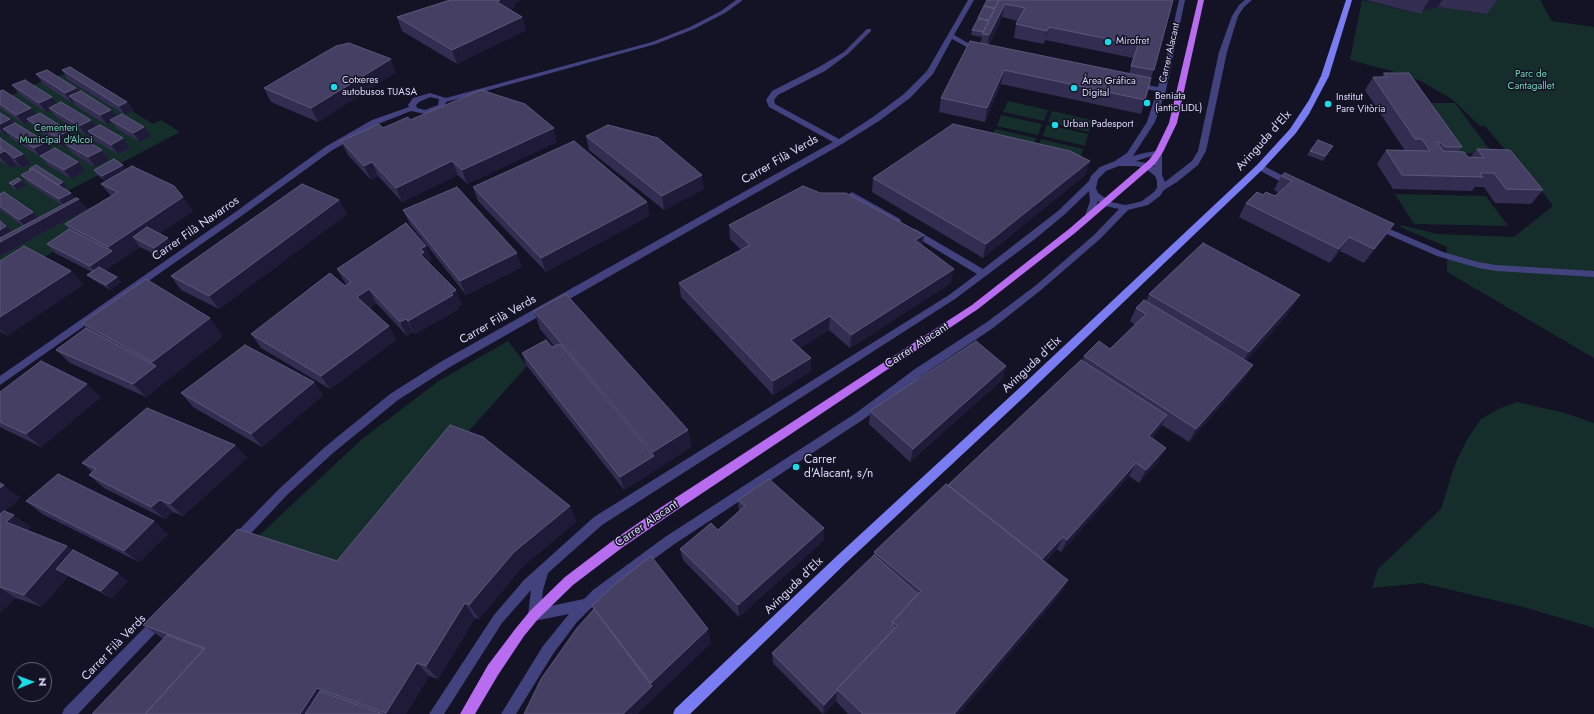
<!DOCTYPE html>
<meta charset="utf-8">
<style>
body{margin:0}
#map{position:relative;width:1594px;height:714px;overflow:hidden;background:#141225;font-family:Jost,sans-serif}
canvas{display:block}
.north{position:absolute;left:12px;top:662px;width:40px;height:40px;box-sizing:border-box;background:#141225;border:1px solid #64627b;border-radius:50%;rotate:89deg;font-size:11px;font-weight:700;line-height:16px;text-align:center;color:#dcd9fb}
.north::after{content:'';display:block;margin:auto;width:14px;height:18px;background:#1adce7;clip-path:polygon(50% 0,100% 100%,50% 72%,0 100%)}
</style>
<div id="map">
<canvas width="1594" height="714"></canvas>
<div class="north">N</div>
</div>
<script>
const c = document.querySelector('canvas').getContext('2d');
c.lineJoin = 'round';
function fillPath(path, color) { c.fillStyle = color; c.fill(path, 'evenodd'); }
const toPath = rows => new Path2D(rows.map(r => 'M' + r).join(''));
function trace(path, color, width, dash) { c.strokeStyle = color; c.lineWidth = width; c.lineCap = dash ? 'butt' : 'round'; c.setLineDash(dash || []); c.stroke(path); }
function label(font, color, halo, rows, align = 'center') {
  c.font = font + ' Jost,sans-serif'; c.lineWidth = 3; c.setLineDash([]); c.textBaseline = 'middle'; c.strokeStyle = halo; c.fillStyle = color; for (const [text, x, y, turn = 0] of rows) {
    c.save(); c.translate(x, y); c.rotate((+turn || 0) * Math.PI / 180); c.textAlign = isNaN(turn) ? turn : align; if (halo) c.strokeText(text, 0, 0); c.fillText(text, 0, 0); c.restore();
  }
}
fillPath(toPath([
 [1362,0,1421,14,1421,11,1438,7,1487,14,1481,0,1540,0,1552,21,1594,27,1594,358,1447,272,1447,247,1400,227,1401,225,1437,234,1514,237,1553,206,1512,152,1507,152,1485,126,1480,126,1452,99,1419,80,1407,77,1407,75,1350,60],
 [75,71,83,75,79,78,153,124,161,120,180,132,64,193,87,209,112,198,129,206,0,284,0,100,45,80],
 [1008,101,1048,110,1044,121,1003,112],
 [1411,103,1455,103,1493,154,1447,153],
 [1052,111,1092,120,1089,132,1048,122],
 [1001,115,1042,124,1038,135,997,126],
 [1047,125,1088,134,1085,146,1043,136],
 [995,129,1036,138,1032,150,990,140],
 [1041,139,1083,149,1079,161,1036,151],
 [1395,194,1486,196,1508,226,1414,224],
 [508,341,527,366,459,442,350,576,250,544,362,439,440,380],
 [1517,402,1565,413,1594,423,1594,628,1527,608,1422,583,1372,588,1378,569,1441,509,1455,464,1468,438,1481,419,1498,409]
]), '#152e2c');
fillPath(toPath([
 [736,0,743,0,725,13,694,29,656,44,446,102,444,108,437,112,425,114,411,111,378,124,331,151,240,217,0,385,0,376,234,213,325,147,372,120,409,107,408,105,413,98,430,93,446,98,652,42,690,27,721,11,736,0],
 [430,97,439,99,438,105,425,110,417,108,416,105,419,102,430,97],
 [968,0,974,0,954,35,982,51,982,53,978,53,952,39,933,74,910,98,879,121,842,144,450,367,398,400,333,453,287,495,241,544,237,545,233,544,231,540,233,536,279,489,325,447,390,394,442,361,833,142,769,107,766,100,772,91,819,67,844,52,867,29,871,29,871,31,848,54,825,71,778,95,774,100,775,104,839,139,873,117,904,94,927,71,968,0],
 [1179,0,1185,0,1166,90,1155,122,1133,156,1144,153,1162,150,1162,175,1165,182,1192,161,1198,151,1219,52,1232,16,1239,5,1245,0,1252,0,1244,7,1238,16,1227,52,1206,151,1198,165,1177,182,1164,190,1160,196,1148,205,1128,210,1100,239,1041,290,993,328,923,375,864,419,673,545,601,598,577,622,553,654,516,714,501,714,543,646,569,614,534,621,530,619,528,615,531,590,502,623,444,714,429,714,494,615,524,580,594,517,949,295,977,274,909,233,908,231,909,229,915,229,983,269,1058,211,1089,181,1091,176,1100,167,1115,161,1127,153,1147,122,1157,91,1133,87,1132,85,1136,83,1158,87,1165,63,1179,0],
 [1155,155,1154,167,1151,164,1136,161,1155,155],
 [1119,166,1135,166,1145,168,1155,176,1157,181,1157,188,1154,192,1142,201,1135,203,1125,205,1111,202,1098,193,1096,188,1098,179,1106,171,1119,166],
 [1089,191,1090,201,1085,216,1086,218,1092,218,1098,201,1105,206,1119,209,1094,235,1035,286,987,322,915,369,856,413,665,537,593,590,584,599,541,608,543,590,548,573,602,525,955,299,1035,239,1064,215,1089,191],
 [1260,164,1295,182,1296,184,1292,187,1289,186,1257,169,1257,165,1260,164],
 [852,192,900,219,901,221,900,223,894,223,849,197,848,195,852,192],
 [1376,223,1443,252,1478,262,1496,265,1594,271,1594,277,1496,271,1478,268,1437,256,1373,228,1372,226,1373,224,1376,223],
 [159,615,163,617,165,621,163,625,78,714,62,714,64,709,155,617,159,615]
]), '#42427f');
fillPath(toPath([
 [1346,0,1352,0,1329,76,1309,114,1296,133,1263,169,1023,398,847,562,690,714,673,714,675,709,839,554,1015,392,1257,165,1290,129,1309,100,1321,76,1346,0]
]), '#7a7df1');
fillPath(toPath([
 [1198,0,1204,0,1177,123,1163,152,1155,164,1075,233,978,309,671,514,623,547,573,585,538,619,524,636,498,675,475,714,460,714,488,665,516,628,530,611,565,577,615,539,663,506,972,305,1069,229,1149,160,1155,152,1169,123,1198,0]
]), '#b86cef');
fillPath(toPath([
 [450,0,521,0,514,3,515,7,510,10,522,17,526,30,457,64,402,31,397,17],
 [987,0,1173,0,1145,100,1141,114,1001,84,985,122,939,112,941,98,980,43,982,37,971,35,972,30],
 [1002,17,1018,21,1016,24,1014,38,1044,44,1045,40,1133,58,1129,74,989,45],
 [1365,0,1497,0,1487,14,1438,7,1423,10,1421,14],
 [62,70,127,102,133,111,125,115,68,80],
 [396,72,318,122,271,102,264,88],
 [1384,73,1462,147,1459,152,1468,157,1471,157,1477,149,1543,190,1531,204,1495,203,1484,187,1475,187,1472,191,1393,189,1377,164,1386,150,1405,151,1365,90,1373,77,1382,77],
 [36,74,76,88,79,92,116,117,151,136,140,142,117,129,112,122,107,125,76,106,74,102,72,103,43,84],
 [12,85,57,104,97,127,123,138,130,148,118,154,95,141,90,134,86,135,56,117,51,110,46,112,20,95],
 [0,91,36,115,69,131,75,138,102,150,109,159,95,167,72,153,66,145,63,147,34,128,29,122,24,124,0,108],
 [0,113,10,119,14,124,46,142,52,150,86,171,71,179,48,165,42,158,11,138,7,133,5,135,0,132],
 [410,120,557,142,467,184,458,175,402,202,378,176,371,180,348,155,341,141],
 [586,136,704,189,664,210,589,150],
 [0,138,31,164,22,168,16,163,17,165,10,168,0,161],
 [1333,146,1323,161,1307,155,1310,151],
 [1090,161,1085,175,983,258,872,192,873,178],
 [29,169,67,187,64,188,71,193,75,198,87,209,0,256,0,221,6,226,12,232,23,226,0,210,0,194,33,212,38,218,62,205,29,184,21,175,30,170],
 [126,169,193,211,160,233,175,247,161,257,140,247,105,270,117,277,121,282,110,290,92,279,87,275,92,272,55,253,47,244,69,229,65,224,111,196,101,184,116,175,106,181,97,175,94,170],
 [1281,176,1394,224,1384,238,1364,263,1340,251,1330,263,1239,217,1246,203,1263,195,1275,196,1279,193,1274,190],
 [21,180,26,185,17,190,13,188,9,183],
 [473,187,647,202,649,216,546,272,478,201],
 [339,200,347,214,219,309,181,290,171,276],
 [403,210,522,267,466,295,410,224],
 [729,225,922,246,951,283,850,348,829,330,800,348,811,358,811,371,773,395,681,297,679,283,741,250,730,239],
 [432,260,428,262,428,263,462,304,458,307,459,309,415,334,413,332,407,336,376,303,369,308,389,326,396,340,330,389,261,348,251,334,347,285,345,283,337,269],
 [0,261,71,271,83,285,7,336,0,331],
 [1149,294,1289,313,1246,361,1253,365,1245,378,1189,442,1162,425,1160,428,1152,438,1159,461,1139,483,1129,476,1061,552,1057,549,1045,562,1060,594,959,714,848,714,836,701,823,714,773,663,772,653,874,555,874,552,948,485,1082,361,1084,356,1110,349,1135,325,1130,321,1136,308,1146,301],
 [534,311,688,430,691,447,624,490,527,366,522,353,554,346,540,329],
 [82,323,223,336,146,397,70,363,56,350,86,328],
 [1006,366,1002,380,910,462,869,424,870,411],
 [314,382,323,395,262,447,193,407,181,393],
 [0,392,101,397,41,447,0,427],
 [235,445,247,458,183,516,173,512,165,519,104,488,89,475,92,472,82,463],
 [0,483,20,498,5,511,31,527,27,530,73,550,128,581,112,598,68,576,42,607,16,598,1,612,0,611],
 [738,500,824,528,824,540,739,617,683,560,680,549,718,530,739,511],
 [26,501,168,534,139,562,42,514],
 [570,506,576,522,522,567,479,619,475,618,438,679,429,676,406,714,92,714,163,639,143,625,337,561],
 [592,606,711,643,637,714,524,714,594,609]
]), '#322d51');
fillPath(toPath([
 [500,0,521,0,514,3,515,7,501,15,497,2],
 [1429,0,1442,0,1438,7,1423,10],
 [1005,4,1002,17,987,48,989,35],
 [522,17,526,30,457,64,452,50],
 [1049,27,1045,40,1044,44,1047,31],
 [391,59,396,72,318,122,311,108],
 [1004,70,1001,84,985,122,987,108],
 [76,88,83,98,69,96,74,102,72,103,65,93],
 [52,97,59,106,49,108,51,110,46,112,39,103],
 [127,102,133,111,125,115,119,106],
 [31,108,38,118,27,119,29,122,24,124,16,115],
 [111,110,118,119,110,120,112,122,107,125,100,115],
 [10,119,17,128,3,129,7,133,5,135,0,129,0,124],
 [91,120,98,129,88,131,90,134,86,135,79,126],
 [144,127,151,136,140,142,133,133],
 [554,128,557,142,467,184,462,170],
 [69,131,76,140,64,143,66,145,63,147,56,137],
 [123,138,130,148,118,154,111,145],
 [46,142,53,152,40,156,42,158,41,158,34,148],
 [102,150,109,159,95,167,88,157],
 [5,151,17,165,10,168,0,157,0,153],
 [23,154,31,164,22,168,14,158],
 [452,161,458,175,402,202,396,188],
 [1090,161,1085,175,983,258,986,244],
 [78,162,86,171,71,179,64,170],
 [372,162,378,176,371,180,364,166],
 [123,165,126,170,106,181,102,176],
 [702,175,704,189,664,210,662,196],
 [21,180,26,185,17,190,13,185],
 [63,182,67,187,60,190,56,186],
 [71,193,77,200,79,199,87,209,0,256,0,230,6,226,14,234,26,228,19,220,33,212,40,220,65,207,59,199],
 [183,197,193,211,145,243,133,237,140,247,98,275,90,266,112,251,108,247],
 [339,200,347,214,219,309,209,296],
 [647,202,649,216,546,272,541,258],
 [1394,224,1384,238,1364,263,1374,249],
 [924,235,922,249,915,240],
 [1349,237,1340,251,1330,263,1339,249],
 [168,238,175,247,161,257,154,248],
 [426,246,432,260,428,262,430,266,421,255,420,249],
 [517,253,522,267,466,295,460,281],
 [954,269,951,283,850,348,851,335],
 [71,271,83,285,7,336,0,329,0,317],
 [117,277,121,282,110,290,106,285],
 [369,289,376,303,364,311,357,297],
 [456,290,462,304,458,307,459,309,415,334,408,321],
 [1300,295,1289,313,1238,370,1249,352],
 [830,316,829,330,792,353,791,340],
 [210,318,223,336,168,380,152,362],
 [406,319,413,332,407,336,400,322],
 [389,326,396,340,330,389,321,376],
 [811,358,811,371,773,395,773,381],
 [1253,365,1245,378,1189,442,1196,429],
 [156,366,168,380,146,397,133,384],
 [1006,366,1002,380,910,462,913,449],
 [314,382,323,395,262,447,251,434],
 [87,384,101,397,41,447,26,434],
 [1167,415,1160,428,1142,449,1149,436],
 [688,430,691,447,624,490,620,477,654,456,653,452],
 [235,445,247,458,183,516,170,504],
 [1166,448,1159,461,1139,483,1146,470],
 [1136,463,1129,476,1061,552,1067,540],
 [4,485,20,498,0,515,0,488],
 [160,500,173,512,165,519,151,507],
 [570,506,576,522,522,567,479,619,469,605,514,552],
 [14,515,31,527,23,534,6,522],
 [154,521,168,534,139,562,124,551],
 [824,528,824,540,739,617,738,605],
 [1063,537,1057,549,1034,574,1039,562],
 [67,546,83,558,56,569,68,576,42,607,24,595],
 [118,573,128,581,112,598,101,591],
 [1068,580,1060,594,959,714,954,714],
 [0,588,16,598,1,612,0,611],
 [465,603,475,618,438,679,426,666],
 [708,629,711,643,637,714,623,714,652,686,651,683],
 [417,663,429,676,406,714,388,714,386,713],
 [317,688,332,701,324,714,300,714],
 [837,691,836,701,823,714,824,705]
]), '#1e1a38');
const building = toPath([
 [450,0,500,0,497,2,522,17,452,50,397,17,450,0],
 [987,0,999,0,995,8,984,6,987,0],
 [999,0,1173,0,1154,70,1131,66,1138,45,1049,27,1047,31,1016,24,1025,8,1005,4,989,35,982,34,999,0],
 [984,6,995,9,989,20,978,18,984,6],
 [978,19,989,21,983,32,972,30,978,19],
 [970,41,1151,78,1145,100,1004,70,987,108,941,98,970,41],
 [349,43,391,59,311,108,264,88,336,46,349,43],
 [70,67,127,102,119,106,62,70,70,67],
 [47,70,76,88,65,93,36,74,47,70],
 [1384,73,1409,73,1462,147,1445,147,1441,143,1437,142,1443,151,1464,152,1468,157,1484,158,1477,149,1510,150,1543,190,1506,189,1494,173,1480,173,1483,177,1402,175,1386,150,1430,151,1422,139,1415,139,1373,77,1387,77,1384,73],
 [25,80,52,97,39,103,12,85,25,80],
 [3,90,31,108,16,115,0,104,0,91,3,90],
 [481,90,525,104,554,128,462,170,452,161,396,188,372,162,364,166,341,141,379,124,383,128,408,117,410,120,481,90],
 [81,91,111,110,100,115,69,96,81,91],
 [61,102,91,120,79,126,49,108,61,102],
 [0,113,10,119,0,124,0,113],
 [40,113,69,131,56,137,27,119,40,113],
 [122,114,144,127,133,133,110,120,122,114],
 [15,123,46,142,34,148,3,129,15,123],
 [953,124,1070,151,1090,161,986,244,873,178,953,124],
 [100,125,123,138,111,145,88,131,100,125],
 [608,125,658,138,702,175,662,196,586,136,608,125],
 [78,136,102,150,88,157,64,143,78,136],
 [0,138,23,154,14,158,0,147,0,138],
 [1318,140,1333,146,1325,156,1310,151,1318,140],
 [574,141,647,202,541,258,473,187,574,141],
 [0,147,5,151,0,153,0,147],
 [55,148,78,162,64,170,40,156,55,148],
 [114,159,123,165,102,176,94,170,114,159],
 [36,165,63,182,58,185,33,169,31,170,29,169,36,165],
 [132,166,174,186,183,197,108,247,65,224,118,192,101,184,132,166],
 [33,169,71,193,59,199,21,175,33,169],
 [1285,173,1394,224,1374,249,1349,237,1339,249,1246,203,1257,192,1263,195,1266,192,1275,196,1292,181,1281,176,1285,173],
 [18,178,21,180,13,185,9,183,18,178],
 [302,184,339,200,209,296,171,276,302,184],
 [803,186,820,193,846,193,924,235,915,240,954,269,851,335,830,316,791,340,811,358,773,381,679,283,750,245,729,225,803,186],
 [457,187,517,253,460,281,403,210,457,187],
 [4,192,33,212,19,220,0,206,0,194,4,192],
 [76,198,79,199,0,242,0,238,76,198],
 [0,221,6,226,0,230,0,221],
 [406,223,426,246,420,249,424,252,421,255,456,290,451,293,453,295,408,321,406,319,400,322,369,289,357,297,389,326,321,376,251,334,330,273,345,286,351,282,337,269,406,223],
 [147,227,168,238,154,248,133,237,147,227],
 [69,229,112,251,90,266,47,244,69,229],
 [1203,243,1300,295,1249,352,1149,294,1203,243],
 [24,246,71,271,0,317,0,261,24,246],
 [99,267,117,277,106,285,87,275,99,267],
 [146,279,210,318,152,362,82,323,146,279],
 [566,294,688,430,653,452,534,311,566,294],
 [1144,300,1253,365,1196,429,1084,356,1099,341,1110,349,1146,314,1136,308,1144,300],
 [86,328,156,366,133,384,56,350,86,328],
 [546,340,552,347,560,344,654,456,620,477,522,353,546,340],
 [976,341,1006,366,913,449,870,411,976,341],
 [245,345,314,382,251,434,181,393,245,345],
 [1081,360,1167,415,1149,436,1166,448,1146,470,1136,463,1067,540,1063,537,1042,559,948,485,1081,360],
 [41,361,87,384,26,434,0,422,0,392,41,361],
 [147,408,235,445,170,504,160,500,151,507,89,475,96,469,82,463,147,408],
 [450,425,483,437,570,506,514,552,469,605,465,603,426,666,417,663,386,713,317,688,300,714,145,714,205,648,143,625,238,529,337,561,450,425],
 [58,474,154,521,124,551,26,501,58,474],
 [769,479,824,528,738,605,680,549,711,523,718,530,745,506,738,500,769,479],
 [0,483,4,485,0,488,0,483],
 [946,484,1068,580,954,714,863,714,837,689,897,626,892,622,921,591,874,552,946,484],
 [4,511,14,515,6,522,67,546,24,595,0,587,0,514,4,511],
 [73,550,118,573,101,591,56,569,73,550],
 [874,555,918,594,892,622,894,623,892,625,895,628,837,689,837,691,824,705,772,653,874,555],
 [651,556,708,629,651,683,592,606,614,585,651,556],
 [594,609,652,686,623,714,524,714,541,679,577,628,594,609],
 [167,635,204,649,145,714,92,714,167,635],
 [320,691,383,714,305,714,320,691]
]);
fillPath(building, '#443f63');
trace(building, '#5c587b', 1);
for (const [x, y, r, color] of [
 [1108,42,4,"#1adce7"],
 [334,87,4,"#1adce7"],
 [1074,88,4,"#1adce7"],
 [1147,103,4,"#1adce7"],
 [1328,104,4,"#1adce7"],
 [1055,125,4,"#1adce7"],
 [796,467,4,"#1adce7"]
]) { const dot = new Path2D(); dot.arc(x, y, r, 0, 2 * Math.PI); c.fillStyle = color; c.fill(dot); trace(dot, '#141225', 1.5); }
label('10px', '#dcd9fb', '#141225', [
 ["Mirofret",1116,42],
 ["Cotxeres",342,81],
 ["autobusos TUASA",342,93],
 ["Área Gráfica",1082,82],
 ["Digital",1082,94],
 ["Beniata",1155,97],
 ["(antic LIDL)",1155,109],
 ["Institut",1336,98],
 ["Pare Vitòria",1336,110],
 ["Urban Padesport",1063,125]
], 'left');
label('10px', '#dcd9fb', '#141225', [
 ["Carrer Alacant",1170,53,-77]
]);
label('10px', '#6cd4b5', '#141225', [
 ["Parc de",1531,75],
 ["Cantagallet",1531,87],
 ["Cementeri",56,129],
 ["Municipal d'Alcoi",56,141]
]);
label('12px', '#dcd9fb', '#141225', [
 ["Avinguda d'Elx",1264,141,-48],
 ["Carrer Filà Verds",780,160,-30],
 ["Carrer Filà Navarros",196,229,-35],
 ["Carrer Filà Verds",498,320,-30],
 ["Carrer Alacant",917,346,-33],
 ["Avinguda d'Elx",1032,365,-43],
 ["Carrer Alacant",647,524,-34],
 ["Avinguda d'Elx",794,586,-44],
 ["Carrer Filà Verds",114,648,-46]
]);
label('12px', '#dcd9fb', '#141225', [
 ["Carrer",804,460],
 ["d'Alacant, s/n",804,474]
], 'left');
</script>
